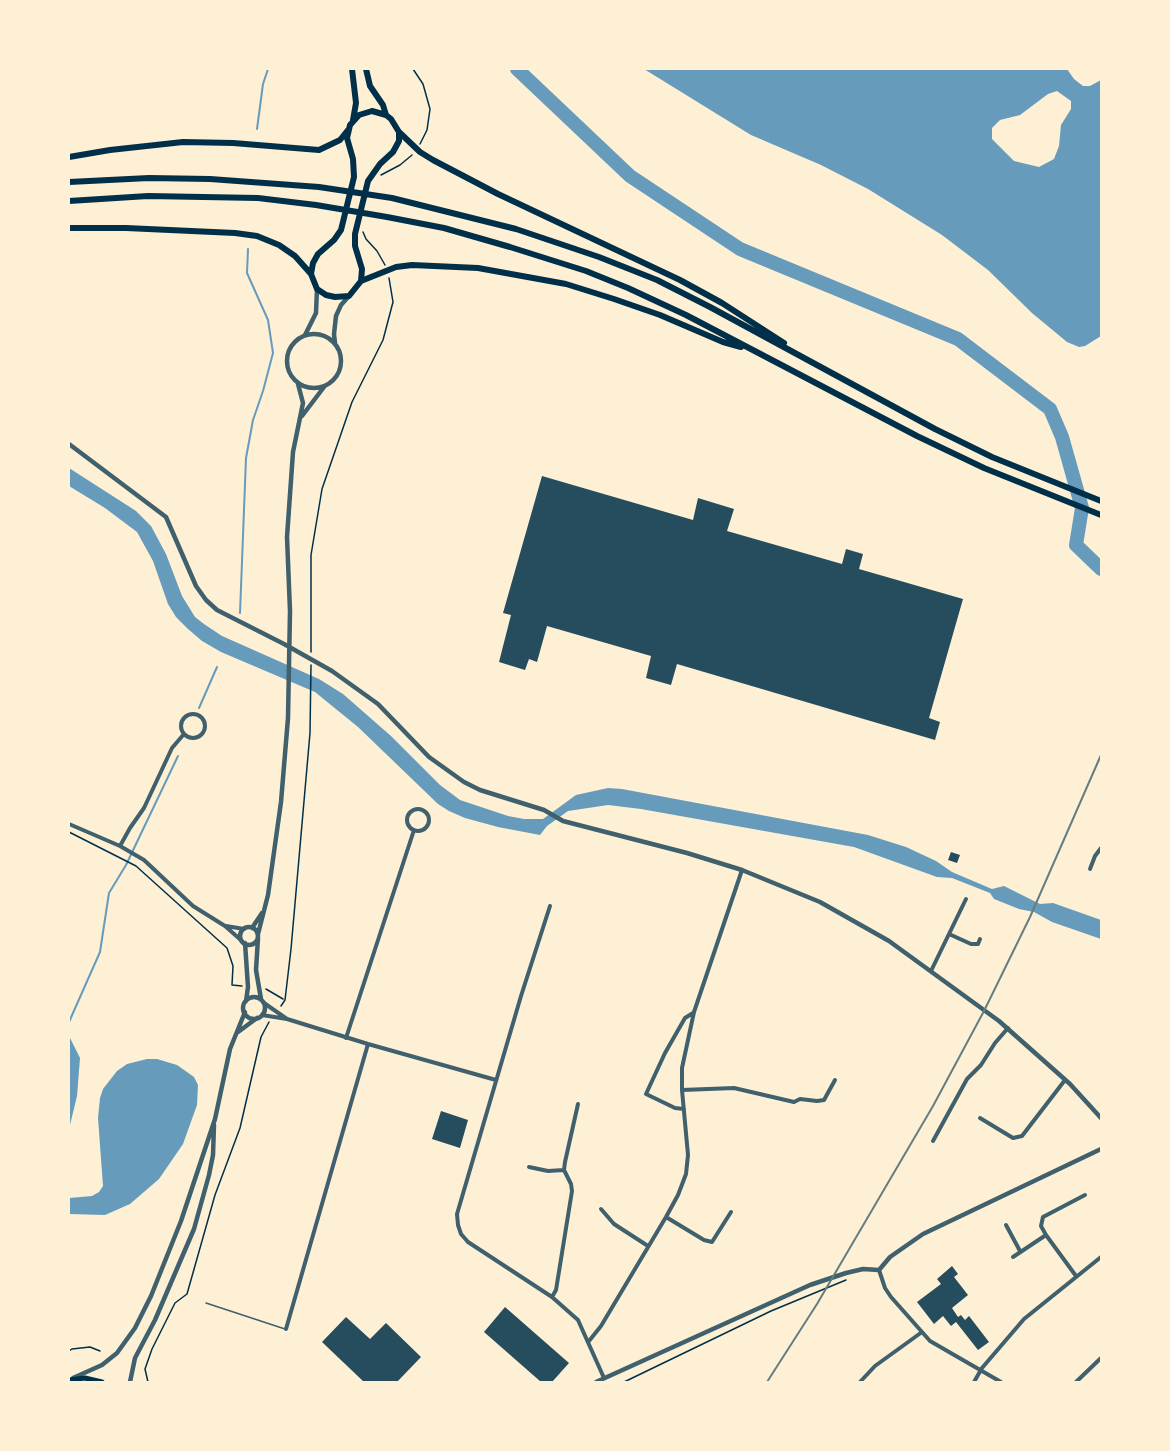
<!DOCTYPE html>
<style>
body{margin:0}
#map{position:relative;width:1170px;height:1451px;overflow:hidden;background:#fdf0d5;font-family:"IBM Plex Serif",serif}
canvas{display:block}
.frame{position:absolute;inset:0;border:70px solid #fdf0d5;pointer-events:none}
</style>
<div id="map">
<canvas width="1170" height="1451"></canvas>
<div class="frame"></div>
</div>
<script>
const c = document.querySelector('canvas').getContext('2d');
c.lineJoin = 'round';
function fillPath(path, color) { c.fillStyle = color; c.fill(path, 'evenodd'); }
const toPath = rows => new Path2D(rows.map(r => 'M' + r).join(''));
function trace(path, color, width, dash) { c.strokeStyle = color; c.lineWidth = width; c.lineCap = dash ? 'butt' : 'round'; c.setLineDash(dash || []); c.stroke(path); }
fillPath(toPath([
 [644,69,1067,69,1074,79,1083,86,1090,86,1101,80,1101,336,1085,346,1079,347,1067,342,1032,313,988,270,942,235,868,189,821,165,751,135],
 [1057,91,1071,101,1071,109,1061,125,1059,146,1054,159,1039,167,1014,161,992,139,992,128,1000,120,1020,115,1048,94],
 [69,468,136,511,151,526,166,554,182,596,195,617,204,624,222,636,319,679,343,694,391,736,440,785,460,800,508,816,524,819,543,819,576,795,608,788,622,789,868,835,906,847,936,861,952,872,992,889,1004,886,1040,904,1053,903,1101,920,1101,939,1052,922,1034,912,1019,909,994,899,990,893,952,878,937,877,854,847,641,809,608,805,568,811,547,826,540,835,498,827,465,818,449,811,438,804,358,727,315,692,221,652,202,641,188,629,176,617,168,604,153,561,137,532,105,508,69,486],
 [69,1036,80,1058,77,1096,69,1129],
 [147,1059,157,1059,177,1065,194,1077,198,1085,197,1105,183,1144,159,1179,130,1204,105,1215,69,1214,69,1198,92,1196,99,1192,103,1186,98,1118,100,1098,103,1089,117,1071,127,1064]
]), '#669bbc');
trace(toPath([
 [257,129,263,84,268,69],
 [240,613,246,458,253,420,263,391,273,353,268,320,247,273,248,249],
 [199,708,217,667],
 [69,1022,100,952,109,893,126,865,178,756]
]), '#669bbc', 2);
trace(toPath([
 [517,69,630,176,740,249,958,339,1050,409,1062,437,1082,508,1076,545,1101,569]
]), '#669bbc', 14);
fillPath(toPath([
 [542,476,693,520,698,498,734,509,727,531,842,564,846,549,863,554,859,569,963,599,929,718,940,722,935,740,677,664,671,685,646,678,651,656,547,626,537,662,529,659,525,670,499,662,511,615,503,613],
 [951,852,960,855,957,863,948,860],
 [441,1111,468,1120,460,1148,432,1139],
 [952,1266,958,1274,954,1277,968,1295,952,1308,958,1317,961,1315,965,1320,969,1316,989,1342,978,1350,956,1322,951,1326,943,1316,934,1324,917,1302,941,1284,937,1279],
 [505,1307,569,1363,552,1382,541,1382,484,1332],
 [346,1317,370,1339,386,1323,421,1357,397,1382,364,1382,322,1342]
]), '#264d5e');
trace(toPath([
 [413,69,423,84,430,109,427,130,420,144],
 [381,175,400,165,412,155],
 [363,232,366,239,377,251,385,265],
 [311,652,311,555,322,489,352,402,383,340,393,302,389,278],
 [69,832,136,866,227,948,233,966,232,985,242,986],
 [266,989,283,999],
 [281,1006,285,1000,291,949,310,733,311,665],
 [69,1351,72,1349,90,1347,100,1351],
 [148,1382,145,1369,152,1349,175,1303,187,1294,215,1195,240,1128,261,1037,269,1022],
 [624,1382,771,1311,846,1280]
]), '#003049', 1.5);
trace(toPath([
 [206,1303,285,1329]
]), '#3f606c', 1.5);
trace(toPath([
 '181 726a12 12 0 1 1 24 0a12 12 0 1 1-24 0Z',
 '407 820a11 11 0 1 1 22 0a11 11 0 1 1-22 0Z',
 [69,824,120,846,144,860,193,906,225,926,242,941],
 [120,846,130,828,144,808,172,748,184,734],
 [1090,869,1095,856,1101,848],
 [550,906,521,996,457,1214,458,1225,461,1234,468,1242,552,1297,578,1320,604,1378],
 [226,926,244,929],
 [949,934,971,944,978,944,980,939],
 [931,971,966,899],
 [262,1015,287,1019,264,1003],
 [287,1019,368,1044,496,1080],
 [346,1038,414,830],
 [682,1090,734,1088,794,1102,800,1099,817,1101,824,1100,835,1080],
 [684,1109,675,1108,646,1094,665,1053,685,1018,693,1013],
 [980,1118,1013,1138,1022,1136,1065,1080],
 [933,1141,967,1079,981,1065,995,1043,1008,1028],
 [529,1167,548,1171,564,1170],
 [601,1209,614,1224,648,1246],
 [666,1217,704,1240,712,1242,731,1212],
 [1006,1225,1020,1251],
 [1046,1235,1076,1276],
 [1013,1257,1046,1235,1041,1226,1043,1217,1085,1195],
 [879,1270,885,1288,891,1297,930,1341,1001,1382],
 [552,1297,556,1290,572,1191,571,1184,564,1170,565,1162,578,1104],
 [286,1329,368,1044],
 [589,1341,601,1326,666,1217,678,1195,686,1174,688,1155,682,1090,682,1068,694,1012,742,870],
 [860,1382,875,1366,922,1332],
 [974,1382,982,1368,1024,1319,1101,1257],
 [1076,1382,1101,1358]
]), '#3f606c', 4);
trace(toPath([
 '287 361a27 27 0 1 1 54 0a27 27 0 1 1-54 0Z',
 [305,335,316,313,317,289],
 [335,343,334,334,336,316,341,305,349,296],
 [302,416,324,387],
 [69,444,166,517,196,586,206,600,217,610,284,644,332,671,378,704,429,757,464,782,480,790,544,810,563,821,687,853,742,870,820,902,889,941,999,1021,1070,1084,1101,1118],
 '240 936a9 9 0 1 1 18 0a9 9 0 1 1-18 0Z',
 [252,928,262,913],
 [258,934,268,895,281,802,288,718,290,611,287,537,293,452,303,403,298,384],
 [258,938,256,970,261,999],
 [245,943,248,987,246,1001],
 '243 1008a11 11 0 1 1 22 0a11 11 0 1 1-22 0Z',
 [238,1032,257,1018],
 [73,1378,102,1365,117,1353,135,1328,151,1296,181,1221,215,1119,230,1049,245,1012],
 [130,1382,135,1358,155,1320,194,1229,209,1175,213,1155,214,1125],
 [596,1382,810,1285,846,1273,863,1269,879,1270,890,1257,923,1234,1101,1149]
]), '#3f606c', 4.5);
trace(toPath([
 [69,1380,85,1378,102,1382]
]), '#003049', 5);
trace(toPath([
 [352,69,356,103,353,120],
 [366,69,370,86,383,105,386,115],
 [372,111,386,115,391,119,399,132,399,141,393,152,380,164,368,181,355,234,355,246,362,269,361,281,349,296,335,297,326,295,317,289,311,274,313,263,318,254,334,240,341,230,354,177,353,159,347,138,350,125,359,115,372,111],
 [399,132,420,152,433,160,498,194,680,280,722,303,784,343],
 [69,157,110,150,183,142,233,143,319,150,340,140,348,130],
 [69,182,149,178,210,179,319,187,392,198,516,229,599,257,657,280,710,307,935,429,992,457,1101,501],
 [69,201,148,196,258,198,316,205,387,217,444,228,510,247,586,271,628,288,686,315,917,436,984,468,1101,515],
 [69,228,126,228,235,233,257,236,279,245,295,256,311,274],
 [361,281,396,267,412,265,478,268,566,284,614,299,660,315,723,342,741,347]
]), '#003049', 6);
trace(toPath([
 [767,1382,817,1304,933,1106,984,1011,1030,917,1101,755]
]), '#657d81', 2);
</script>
